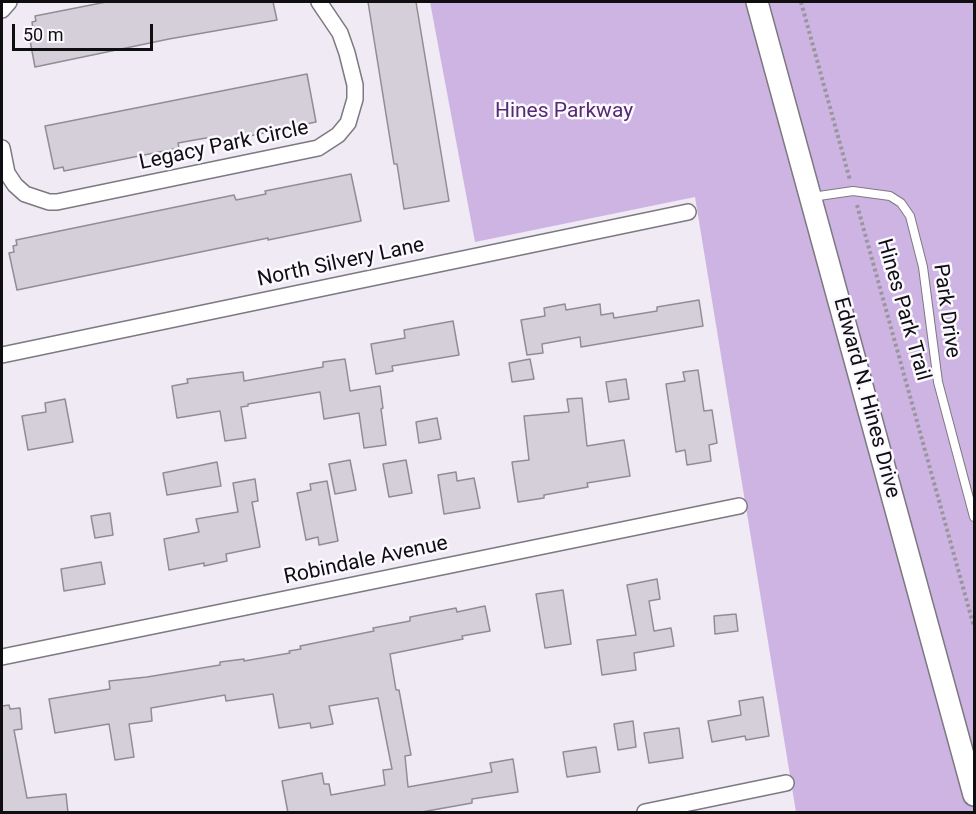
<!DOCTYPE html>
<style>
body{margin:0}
#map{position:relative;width:976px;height:814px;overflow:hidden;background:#efeaf3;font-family:Roboto,sans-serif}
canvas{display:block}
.frame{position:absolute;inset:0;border:3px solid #0f0e11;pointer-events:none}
.scale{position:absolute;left:12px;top:24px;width:141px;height:27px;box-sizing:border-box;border:3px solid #0f0e11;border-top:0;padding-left:8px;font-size:18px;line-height:21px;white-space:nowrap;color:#0f0e11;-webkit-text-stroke:4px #fbf8ff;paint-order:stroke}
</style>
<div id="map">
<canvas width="976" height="814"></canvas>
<div class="frame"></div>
<div class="scale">50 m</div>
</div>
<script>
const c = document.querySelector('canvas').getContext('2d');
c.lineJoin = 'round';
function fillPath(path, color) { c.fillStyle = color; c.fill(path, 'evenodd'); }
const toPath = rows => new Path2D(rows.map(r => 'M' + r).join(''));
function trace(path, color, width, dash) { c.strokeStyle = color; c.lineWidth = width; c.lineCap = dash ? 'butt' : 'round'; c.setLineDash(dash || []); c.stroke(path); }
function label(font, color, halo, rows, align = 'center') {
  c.font = font + ' Roboto,sans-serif'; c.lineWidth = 5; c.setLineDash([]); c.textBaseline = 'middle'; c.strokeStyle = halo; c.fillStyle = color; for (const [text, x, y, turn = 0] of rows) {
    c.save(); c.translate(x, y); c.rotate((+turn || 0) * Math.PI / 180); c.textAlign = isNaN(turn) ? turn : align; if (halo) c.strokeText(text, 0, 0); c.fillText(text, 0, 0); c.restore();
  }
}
fillPath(toPath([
 [430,2,974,2,974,812,796,812,695,197,475,242]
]), '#ceb4e3');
const building = toPath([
 [106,2,273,2,277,20,169,39,35,67,28,30,33,29,32,22,36,21,35,16,106,2],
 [368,2,416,2,449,201,404,209,397,164,394,164,368,2],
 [307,74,316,122,216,143,216,137,206,138,178,143,179,148,64,171,63,167,54,169,45,126,307,74],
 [351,174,361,221,268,240,268,238,17,290,9,253,14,252,13,246,17,245,16,240,234,195,236,200,266,194,265,191,351,174],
 [699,300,703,326,581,347,580,337,542,344,543,353,527,355,521,320,545,316,544,308,565,304,566,310,600,304,601,315,613,313,614,318,657,311,657,307,699,300],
 [453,321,459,355,392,366,393,371,376,374,371,344,405,338,404,330,453,321],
 [345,359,350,391,380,386,383,408,381,409,386,445,364,448,359,413,324,419,320,392,248,404,248,406,241,407,246,438,225,441,220,411,177,418,172,386,188,383,187,379,243,372,244,381,323,367,323,362,345,359],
 [530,359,534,379,512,382,509,363,530,359],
 [698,370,704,411,712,410,717,443,709,445,711,461,687,465,685,450,676,452,666,384,685,381,683,372,698,370],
 [626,379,629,399,609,402,606,382,626,379],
 [582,398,587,446,624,440,630,476,587,483,588,487,544,495,544,498,518,502,512,462,529,460,524,416,569,412,567,399,582,398],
 [65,399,73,442,28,450,22,416,46,412,45,403,65,399],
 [437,418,441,439,419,443,416,422,437,418],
 [350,460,356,490,335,494,329,464,350,460],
 [406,460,412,493,389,497,383,464,406,460],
 [217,462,221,486,167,495,163,473,217,462],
 [456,472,457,481,474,478,480,508,444,514,438,475,456,472],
 [255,479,258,501,252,502,260,547,226,554,227,561,204,566,204,563,169,570,164,539,199,532,196,519,238,512,233,483,255,479],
 [327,481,338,541,319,545,318,537,306,540,297,493,311,490,310,484,327,481],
 [110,513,113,535,95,538,91,516,110,513],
 [101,562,105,584,64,591,61,569,101,562],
 [657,579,660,599,649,601,654,631,671,628,674,646,634,653,636,670,602,675,597,640,636,635,627,585,657,579],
 [563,590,571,644,545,648,536,594,563,590],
 [485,606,490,631,462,636,463,639,390,654,396,690,399,690,411,755,405,756,408,787,492,772,490,763,513,759,518,792,472,799,472,803,416,813,288,813,282,781,322,773,324,784,329,784,331,795,385,785,383,770,392,769,378,698,329,706,333,724,311,728,310,723,279,728,273,694,226,701,225,695,151,708,152,721,129,724,134,757,115,760,109,724,55,733,49,699,110,689,109,681,147,677,220,665,220,662,244,659,244,661,290,653,289,651,301,649,300,646,374,631,373,628,410,621,410,617,456,608,457,612,485,606],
 [736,614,738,631,715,634,714,616,736,614],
 [763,697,769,736,746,740,745,736,712,742,708,721,741,715,739,701,763,697],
 [9,705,10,709,20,708,22,729,14,730,27,798,66,794,68,813,2,813,2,706,9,705],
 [633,721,636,747,618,750,614,724,633,721],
 [679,728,683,758,649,763,644,733,679,728],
 [596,747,600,772,567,777,563,752,596,747]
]);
fillPath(building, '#d4cfd8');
trace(building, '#918d95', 1.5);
const lane = toPath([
 [812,197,853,191,890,196,901,203,910,216,923,267,938,382,974,517]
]);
const street = toPath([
 [2,10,9,2],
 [2,148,7,173,15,185,25,194,49,202,57,202,318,148,338,135,348,123,355,99,355,85,347,53,340,33,319,2],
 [2,355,688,212],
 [2,657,739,506],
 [645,812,786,783]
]);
const secondary = toPath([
 [757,2,974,795]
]);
trace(lane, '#7d7981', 10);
trace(street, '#7d7981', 18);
trace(secondary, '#7d7981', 24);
trace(toPath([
 [801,2,850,180],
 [857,205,974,627]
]), '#99969d', 4, [3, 3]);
trace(lane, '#fff', 8);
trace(street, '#fff', 15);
trace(secondary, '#fff', 21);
label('21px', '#562b73', '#fbf8ff', [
 ["Hines Parkway",564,112]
]);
label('21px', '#0f0e11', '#fbf8ff', [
 ["Legacy Park Circle",224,146,-12],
 ["North Silvery Lane",341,263,-12],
 ["Hines Park Trail",903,310,74],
 ["Park Drive",946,311,82],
 ["Edward N. Hines Drive",866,398,75],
 ["Robindale Avenue",366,561,-12]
]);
</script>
